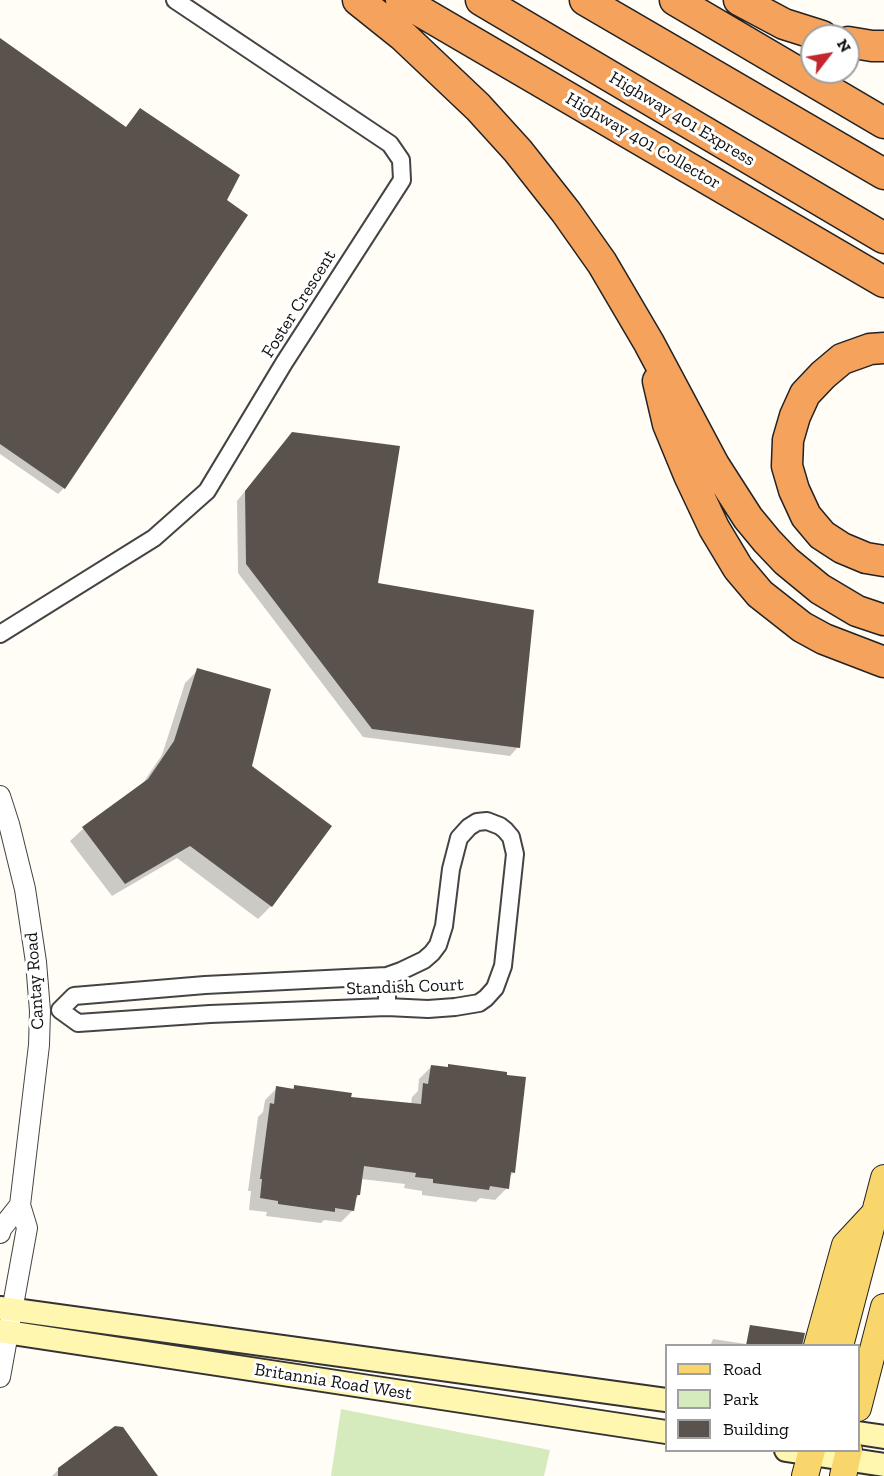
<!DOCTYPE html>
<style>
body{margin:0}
#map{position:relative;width:884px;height:1476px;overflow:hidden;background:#fffdf5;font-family:"Zilla Slab",serif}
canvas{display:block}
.legend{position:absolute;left:665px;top:1344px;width:195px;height:108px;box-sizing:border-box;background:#fff;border:2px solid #a0a0a0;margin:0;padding:8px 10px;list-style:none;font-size:18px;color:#111}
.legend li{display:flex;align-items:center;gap:12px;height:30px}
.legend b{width:30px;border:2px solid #a0a0a0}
.north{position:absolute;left:800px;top:24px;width:60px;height:60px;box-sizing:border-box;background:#fff;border:2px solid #a0a0a0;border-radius:50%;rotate:59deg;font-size:16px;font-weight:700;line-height:24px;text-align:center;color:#111}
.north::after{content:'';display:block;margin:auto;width:21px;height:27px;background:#c4262e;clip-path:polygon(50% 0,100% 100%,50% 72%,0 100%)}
</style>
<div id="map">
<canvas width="884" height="1476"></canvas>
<ul class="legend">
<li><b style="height:8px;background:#f9d66b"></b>Road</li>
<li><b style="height:16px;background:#d5ebbd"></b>Park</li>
<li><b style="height:16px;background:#5a524d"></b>Building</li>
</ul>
<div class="north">N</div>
</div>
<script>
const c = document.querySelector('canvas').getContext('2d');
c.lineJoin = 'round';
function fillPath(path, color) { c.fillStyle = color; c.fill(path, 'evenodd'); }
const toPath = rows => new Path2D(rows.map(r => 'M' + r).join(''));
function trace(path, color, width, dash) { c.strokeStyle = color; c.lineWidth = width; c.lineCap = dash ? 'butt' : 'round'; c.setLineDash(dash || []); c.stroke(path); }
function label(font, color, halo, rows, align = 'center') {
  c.font = font + ' "Zilla Slab",serif'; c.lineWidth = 6; c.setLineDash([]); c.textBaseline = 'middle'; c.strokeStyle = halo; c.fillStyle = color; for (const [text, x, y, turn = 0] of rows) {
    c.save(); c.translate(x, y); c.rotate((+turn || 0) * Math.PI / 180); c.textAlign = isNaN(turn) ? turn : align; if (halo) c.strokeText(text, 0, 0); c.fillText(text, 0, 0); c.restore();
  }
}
fillPath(toPath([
 [341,1409,550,1450,544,1476,331,1476]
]), '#d5ebbd');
fillPath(toPath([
 [0,40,125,128,140,110,64,488,58,494,0,454],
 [292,433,376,585,518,747,510,756,363,737,238,573,237,501],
 [198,670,250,766,271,906,258,919,177,858,112,896,70,841,83,829,141,786,162,755,185,683],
 [449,1066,514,1172,509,1177,507,1188,495,1200,480,1198,476,1202,422,1195,422,1191,404,1188,405,1184,361,1179,359,1195,355,1199,353,1210,341,1222,324,1220,321,1223,266,1216,267,1212,249,1210,251,1191,248,1191,258,1117,263,1112,265,1100,277,1088,291,1090,294,1087,349,1098,411,1104,412,1097,418,1091,419,1079,431,1067,446,1069],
 [750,1326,801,1346,710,1346,713,1339,746,1344],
 [59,1469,156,1476,52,1476]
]), '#0003');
fillPath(toPath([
 [0,38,126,127,140,108,240,175,227,200,248,215,65,489,0,444],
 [292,432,400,446,378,583,534,610,520,748,372,729,246,564,245,491],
 [197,668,271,689,252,766,332,826,272,907,190,846,125,884,82,827,148,779,174,741],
 [448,1064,507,1072,507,1075,526,1077,515,1173,511,1172,509,1189,490,1186,489,1190,433,1183,433,1179,415,1177,416,1173,364,1166,360,1195,357,1195,354,1211,335,1208,335,1212,278,1204,278,1201,260,1198,262,1179,260,1179,270,1103,274,1104,276,1086,294,1089,294,1085,352,1093,351,1097,421,1104,423,1083,428,1084,431,1065,448,1067],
 [750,1325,805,1333,802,1346,746,1346],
 [115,1426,123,1427,158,1476,58,1476,58,1468]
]), '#5a524d');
const minor = toPath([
 [0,634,154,538,207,491,284,363,402,180,401,160,390,144,175,0],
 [487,821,500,826,505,830,511,837,515,854,503,966,495,988,486,998,479,1003,455,1007,428,1009,387,1007,210,1014,78,1023,60,1010,74,996,205,985,387,976,401,971,424,960,432,953,438,945,444,926,451,869,459,838,469,827,477,822,487,821],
 [387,1007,387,976]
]);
const tertiary = toPath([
 [0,796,9,824,25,889,36,962,40,1011,39,1045,20,1205,27,1228,0,1377],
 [0,1233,1,1229,20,1205]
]);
const secondary = toPath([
 [0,1308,666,1400],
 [0,1331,666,1432],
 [858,1433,884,1437],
 [786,1450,884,1465]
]);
const primary = toPath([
 [817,1346,845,1245,872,1216],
 [840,1346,884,1178],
 [858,1408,884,1307],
 [805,1476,812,1450],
 [843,1476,849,1450]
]);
const motorway = toPath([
 [358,0,403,36,478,107,518,151,566,212,602,263,649,343,714,465,748,518,767,541,786,561,820,589,857,611,884,620],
 [401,0,884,282],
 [481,0,884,238],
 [585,0,884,174],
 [675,0,884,123],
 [739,0,784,24,822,36],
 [848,42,872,46,884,46],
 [884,348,870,349,842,359,823,375,805,394,795,416,788,440,787,466,794,490,806,516,822,535,842,548,866,558,884,561],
 [658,381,668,424,689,475,714,528,738,568,760,594,802,627,824,639,884,662]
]);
trace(minor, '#444', 20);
trace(tertiary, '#444', 22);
trace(secondary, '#333', 26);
trace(primary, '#222', 28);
trace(motorway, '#222', 33);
trace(minor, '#fff', 16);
trace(tertiary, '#fff', 20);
trace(secondary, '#fff6b0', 22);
trace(primary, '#f9d66b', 26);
trace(motorway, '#f5a25d', 30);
label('18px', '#111', '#fff', [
 ["Highway 401 Express",682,119,31],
 ["Highway 401 Collector",643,141,30],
 ["Foster Crescent",299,304,-58],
 ["Cantay Road",35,981,-94],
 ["Standish Court",405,987,-2],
 ["Britannia Road West",333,1382,9]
]);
</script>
